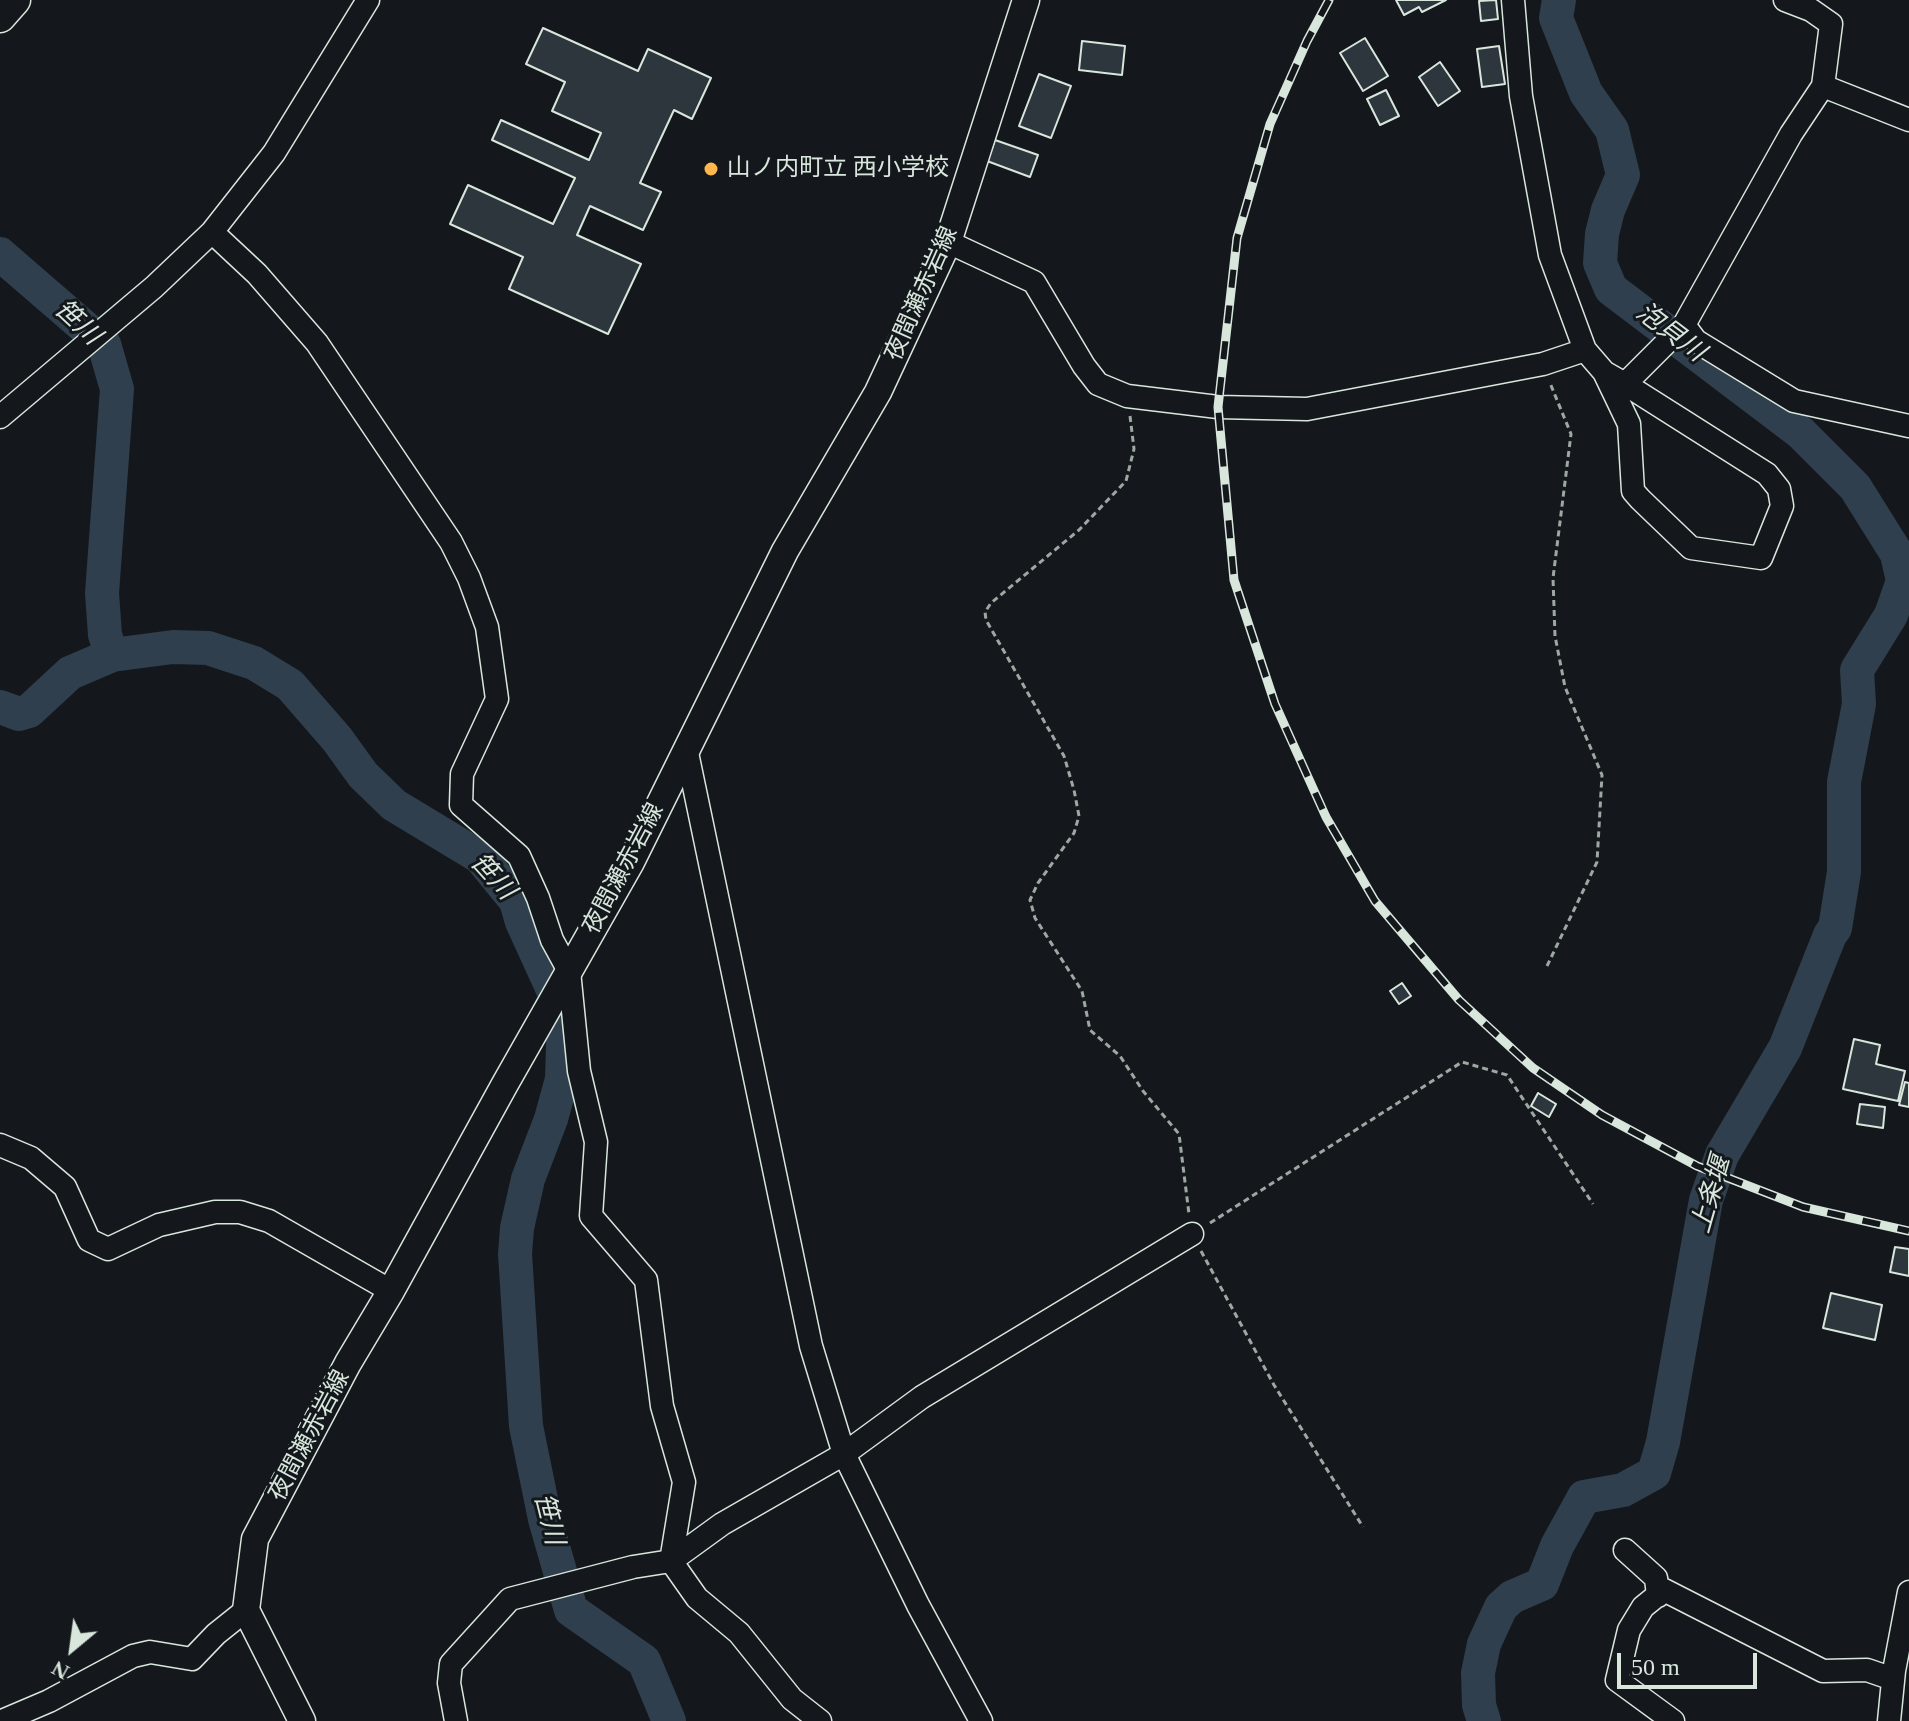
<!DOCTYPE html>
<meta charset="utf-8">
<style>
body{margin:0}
#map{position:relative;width:1909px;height:1721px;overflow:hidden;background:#14181c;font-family:"Times New Roman",serif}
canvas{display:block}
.north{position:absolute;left:32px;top:1609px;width:80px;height:80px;-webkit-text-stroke:6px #14181c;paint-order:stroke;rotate:209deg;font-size:22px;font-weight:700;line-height:32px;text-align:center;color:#d8e6dc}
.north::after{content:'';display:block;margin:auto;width:28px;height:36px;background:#d8e6dc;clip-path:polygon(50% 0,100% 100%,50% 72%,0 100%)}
.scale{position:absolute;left:1617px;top:1653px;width:140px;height:36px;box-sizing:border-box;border:4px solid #d8e6dc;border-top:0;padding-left:10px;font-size:24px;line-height:28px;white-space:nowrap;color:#d8e6dc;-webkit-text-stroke:6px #14181c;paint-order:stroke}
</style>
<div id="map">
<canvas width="1909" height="1721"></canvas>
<div class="north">N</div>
<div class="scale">50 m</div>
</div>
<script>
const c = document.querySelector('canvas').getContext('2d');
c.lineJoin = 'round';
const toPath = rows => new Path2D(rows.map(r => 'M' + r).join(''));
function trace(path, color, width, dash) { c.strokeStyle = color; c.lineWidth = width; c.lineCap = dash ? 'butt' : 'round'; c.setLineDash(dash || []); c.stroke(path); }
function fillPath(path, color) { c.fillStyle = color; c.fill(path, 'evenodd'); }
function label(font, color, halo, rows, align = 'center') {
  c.font = font + ' "Times New Roman","Noto Sans JP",serif'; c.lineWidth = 6; c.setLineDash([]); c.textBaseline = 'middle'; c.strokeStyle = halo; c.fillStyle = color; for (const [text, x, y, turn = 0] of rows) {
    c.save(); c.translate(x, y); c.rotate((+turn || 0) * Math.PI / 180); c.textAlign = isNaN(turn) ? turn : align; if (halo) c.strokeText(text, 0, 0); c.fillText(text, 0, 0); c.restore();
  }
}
trace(toPath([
 [0,254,104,344,117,389,102,593,105,635,112,655],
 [0,707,19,714,29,711,70,673,112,655,173,647,208,648,254,663,290,685,337,739,363,775,394,805,480,857,516,901,522,922,564,1014,562,1079,551,1119,528,1179,517,1228,515,1254,526,1426,545,1519,571,1610,644,1661,669,1721],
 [1484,1721,1479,1705,1478,1673,1484,1644,1501,1607,1512,1597,1542,1584,1557,1546,1584,1497,1623,1490,1654,1473,1663,1442,1706,1200,1722,1155,1785,1048,1830,935,1835,928,1844,872,1844,782,1859,704,1857,670,1891,615,1903,581,1897,554,1855,487,1801,433,1611,289,1600,263,1602,234,1608,210,1623,175,1612,130,1586,93,1556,18,1559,0]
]), '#2f3f4d', 34);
const building = toPath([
 [1396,0,1446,0,1422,12,1419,7,1404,15,1396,0],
 [1496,0,1498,19,1481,21,1479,1,1496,0],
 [543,28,638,71,648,49,711,78,692,119,674,110,640,183,661,192,643,230,590,206,577,235,641,264,608,334,509,289,523,257,450,224,468,185,553,224,575,178,492,140,501,120,589,160,601,133,552,111,565,82,526,64,543,28],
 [1365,38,1388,76,1363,91,1340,53,1365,38],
 [1082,41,1125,46,1122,75,1079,70,1082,41],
 [1499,46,1505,84,1482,87,1477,49,1499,46],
 [1440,62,1460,91,1438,106,1419,77,1440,62],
 [1039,74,1071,86,1051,138,1019,126,1039,74],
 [1386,90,1399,116,1380,125,1367,99,1386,90],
 [995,140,1038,155,1030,177,987,161,995,140],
 [1402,983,1411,996,1399,1004,1390,991,1402,983],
 [1854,1039,1880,1045,1876,1064,1905,1071,1898,1101,1843,1089,1854,1039],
 [1905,1082,1909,1083,1909,1107,1899,1105,1905,1082],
 [1538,1093,1556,1104,1549,1117,1531,1106,1538,1093],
 [1860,1104,1885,1107,1883,1128,1857,1124,1860,1104],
 [1895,1247,1909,1249,1909,1276,1890,1272,1895,1247],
 [1831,1293,1882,1305,1875,1340,1823,1328,1831,1293]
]);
fillPath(building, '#2c363c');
trace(building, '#d8e6dc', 2);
const minor = toPath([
 [1513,0,1521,96,1550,255,1585,350,1604,372,1625,384,1684,325,1791,134,1823,86,1831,24,1811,10,1785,0],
 [1823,86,1909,120],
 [212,232,257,274,317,343,451,542,469,578,487,627,497,699,462,774,461,805,519,856,538,898,552,940,569,971,579,1071,596,1142,591,1216,646,1280,662,1406,684,1482,671,1561,697,1598,739,1633,792,1699,820,1721],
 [948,242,1034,282,1084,366,1098,384,1127,396,1218,407,1307,409,1543,364,1585,350],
 [1684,325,1696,341,1794,401,1909,426],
 [1604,372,1629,424,1633,491,1640,499,1691,548,1761,558,1782,506,1779,489,1767,474,1625,384],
 [0,417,154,287,212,232,274,153,368,0],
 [686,748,811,1346,844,1454,918,1605,981,1721],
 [0,1145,31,1158,65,1187,89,1240,108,1249,159,1225,215,1212,240,1212,269,1221,391,1291],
 [1625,1550,1656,1578,1658,1596],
 [2,1721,49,1701,133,1656,150,1652,192,1659,216,1634,246,1610],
 [456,1721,449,1683,451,1664,510,1599,633,1567,671,1561,722,1524,844,1454,922,1397,1192,1234],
 [1673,1721,1617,1680,1629,1630,1643,1607,1664,1590,1823,1671,1867,1670,1893,1679],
 [1889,1721,1894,1671,1909,1592]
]);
const major = toPath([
 [302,1721,246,1610,255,1539,348,1363,391,1291,505,1084,631,862,785,551,878,392,948,242,1026,0]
]);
const highway = toPath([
 [0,17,15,0]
]);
trace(minor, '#d8e6dc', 25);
trace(major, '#d8e6dc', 29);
trace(highway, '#d8e6dc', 33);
trace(toPath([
 [1130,416,1134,449,1126,481,1079,530,991,603,985,612,986,620,1064,756,1074,790,1079,816,1074,833,1038,883,1030,900,1035,918,1082,991,1090,1030,1120,1056,1143,1091,1179,1134,1189,1214],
 [1547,966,1597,862,1602,775,1565,687,1555,636,1553,578,1571,434,1550,383],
 [1210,1223,1462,1062,1507,1075,1593,1204],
 [1201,1251,1274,1385,1363,1527]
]), '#9da8a2', 3, [6, 4]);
trace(minor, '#14181c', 22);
trace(major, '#14181c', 26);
trace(highway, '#14181c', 30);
const rail = toPath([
 [1329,0,1307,41,1270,124,1237,238,1218,407,1234,580,1275,704,1326,817,1375,901,1459,1000,1533,1068,1602,1115,1697,1166,1803,1207,1909,1231]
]);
trace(rail, '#d8e6dc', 9);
trace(rail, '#14181c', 6, [18]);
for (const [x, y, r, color] of [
 [711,169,8,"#ffb74d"]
]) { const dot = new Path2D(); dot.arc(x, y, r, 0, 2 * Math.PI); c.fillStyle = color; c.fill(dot); trace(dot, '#14181c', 3); }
label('24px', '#d8e6dc', '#14181c', [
 ["山ノ内町立 西小学校",727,169]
], 'left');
label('24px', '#d8e6dc', '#14181c', [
 ["夜間瀬赤岩線",922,294,-66],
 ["夜間瀬赤岩線",624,869,-62],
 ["夜間瀬赤岩線",310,1436,-62]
]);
label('italic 26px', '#d8e6dc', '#14181c', [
 ["笹川",77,323,43],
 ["泡貝川",1670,333,37],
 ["笹川",492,877,48],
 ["上条堰",1712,1195,-74],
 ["笹川",548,1519,76]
]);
</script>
